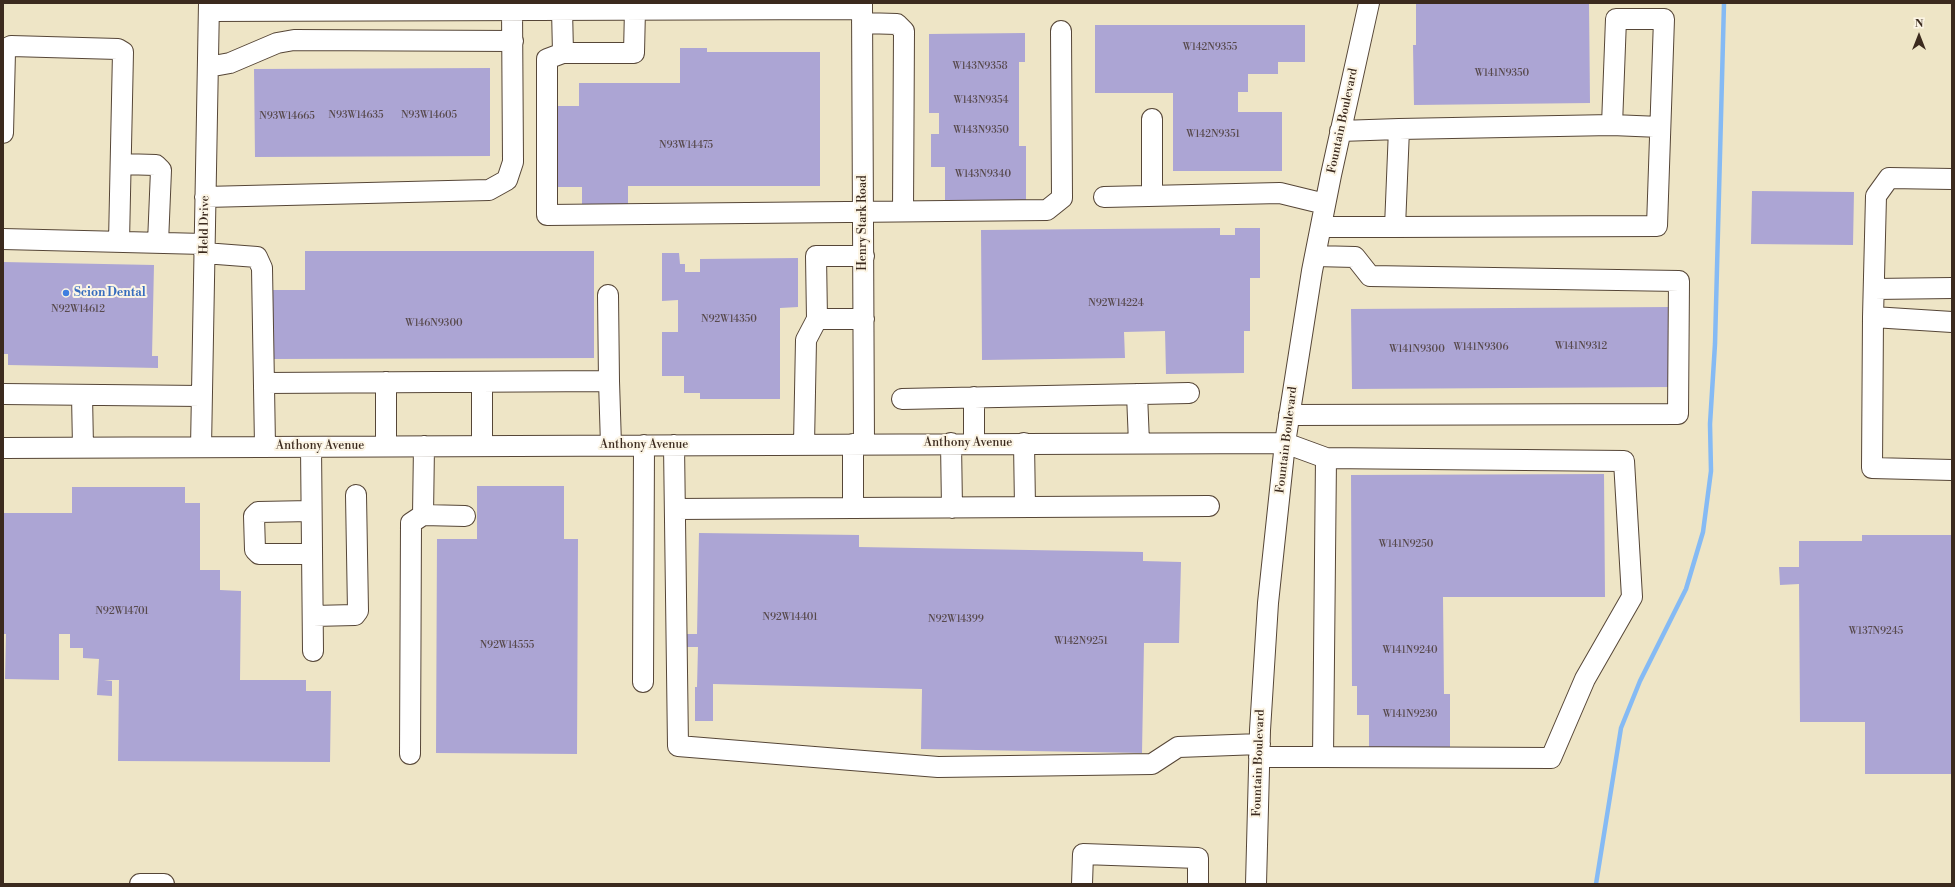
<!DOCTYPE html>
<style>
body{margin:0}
#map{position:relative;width:1955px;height:887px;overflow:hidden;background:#eee5c6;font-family:"Libre Bodoni",serif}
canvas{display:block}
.frame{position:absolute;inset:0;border:4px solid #3b2a1e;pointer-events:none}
.north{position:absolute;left:1899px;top:16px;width:40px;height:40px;-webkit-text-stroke:3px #fcf5e5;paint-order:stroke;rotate:0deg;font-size:11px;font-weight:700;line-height:16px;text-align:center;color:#3b2a1e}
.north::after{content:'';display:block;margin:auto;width:14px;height:18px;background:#3b2a1e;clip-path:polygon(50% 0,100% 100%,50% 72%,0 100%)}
</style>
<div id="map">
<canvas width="1955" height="887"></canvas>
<div class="frame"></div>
<div class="north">N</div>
</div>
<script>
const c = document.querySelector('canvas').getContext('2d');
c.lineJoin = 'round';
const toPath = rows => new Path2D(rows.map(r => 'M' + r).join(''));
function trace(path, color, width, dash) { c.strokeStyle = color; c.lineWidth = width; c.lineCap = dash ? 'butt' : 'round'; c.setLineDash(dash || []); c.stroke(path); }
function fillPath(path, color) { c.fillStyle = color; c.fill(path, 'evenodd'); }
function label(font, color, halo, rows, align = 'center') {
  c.font = font + ' "Libre Bodoni",serif'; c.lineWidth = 4; c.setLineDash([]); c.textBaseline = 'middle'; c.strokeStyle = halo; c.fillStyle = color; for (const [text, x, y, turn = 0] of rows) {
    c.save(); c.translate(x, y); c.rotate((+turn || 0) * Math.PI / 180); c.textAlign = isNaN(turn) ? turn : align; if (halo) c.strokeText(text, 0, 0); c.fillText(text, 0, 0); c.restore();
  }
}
trace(toPath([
 [1596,884,1621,728,1640,681,1686,589,1703,532,1711,471,1710,424,1715,344,1724,3]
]), '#85baf4', 4.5);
fillPath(toPath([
 [1416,3,1589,3,1590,103,1414,105,1413,45,1416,45],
 [1095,25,1305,25,1305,62,1278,62,1278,74,1248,74,1248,92,1238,92,1238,112,1282,112,1282,171,1173,171,1173,93,1095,93],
 [1025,33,1025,62,1019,62,1019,146,1026,146,1026,201,945,201,945,167,931,167,931,134,939,134,939,113,929,113,929,34],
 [680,48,707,48,707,52,820,52,820,186,628,186,628,204,582,204,582,187,552,187,552,106,579,106,579,83,680,83],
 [490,68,490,156,255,157,254,69],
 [1752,191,1854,192,1853,245,1751,244],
 [1220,228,1220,235,1235,235,1235,228,1260,228,1260,278,1250,278,1250,331,1244,331,1244,373,1166,374,1165,331,1124,332,1125,358,982,360,981,230],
 [305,251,594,251,594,358,273,359,273,290,305,290],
 [662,253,679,253,680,264,685,264,685,272,700,272,700,259,798,258,798,307,780,308,780,399,700,399,700,393,684,393,684,376,662,376,662,332,678,332,678,300,662,301],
 [3,262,154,265,152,356,158,356,158,368,8,365,8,354,3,354],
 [1672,307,1673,387,1352,389,1351,309],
 [1604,474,1605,597,1443,597,1444,694,1450,694,1450,748,1369,749,1369,715,1357,715,1357,686,1352,686,1351,475],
 [477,486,564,486,564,539,578,539,577,754,436,753,437,539,477,539],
 [72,487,185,487,185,503,200,503,200,570,220,570,220,590,241,591,240,680,306,680,306,691,331,691,330,762,118,761,119,680,104,680,112,681,112,696,97,695,99,659,83,658,83,648,70,648,70,634,59,634,59,680,5,679,6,634,3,634,3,513,72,513],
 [699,533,859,535,859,547,1143,552,1143,561,1181,562,1179,643,1144,643,1142,753,921,749,922,689,713,684,713,721,695,721,695,687,697,687,698,647,685,647,686,634,697,634],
 [1862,535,1952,535,1952,774,1865,774,1865,722,1800,722,1799,584,1780,585,1779,567,1799,567,1799,541,1862,541]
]), '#aca5d4');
const minor = toPath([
 [862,3,864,444],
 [562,9,563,53],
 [635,9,634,53,563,53,547,59,547,215,1047,210,1062,198,1061,31],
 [209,11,862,9],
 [862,23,897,24,904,31,903,210],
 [208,67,230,63,277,43,294,40,513,41],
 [1152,119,1152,196],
 [1612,125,1660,127],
 [3,133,5,52,7,48,11,46,118,49,123,52,119,242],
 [121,164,156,165,161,170,158,243],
 [205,197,489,190,507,180,513,162,512,9],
 [1104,197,1280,193,1325,204],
 [1321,227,1395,227,1399,129,1340,131],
 [1395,227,1657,226,1664,19,1616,19,1612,125,1399,129],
 [3,239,204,244],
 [204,253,257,257,262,268,265,446],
 [1874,289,1952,288],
 [608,295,609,381],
 [1873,317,1876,196,1889,178,1952,179],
 [817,319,816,256,864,256],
 [1952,322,1873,317,1872,468,1952,470],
 [386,382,386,446],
 [482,382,482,445],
 [264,383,609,381,611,445],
 [3,394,201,396],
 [1137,394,1139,443],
 [82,395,83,447],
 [974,397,974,443],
 [902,399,1189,393],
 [1289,415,1678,414,1679,281,1370,276,1355,257,1315,256],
 [951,443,952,508],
 [1024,443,1025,507],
 [804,444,806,340,817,319,864,319],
 [674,445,678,746,938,767,1152,764,1178,747,1260,744],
 [201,447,209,3],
 [311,447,313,651],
 [3,448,1285,443,1326,458,1323,757,1259,757],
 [853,508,853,444],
 [675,509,1209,506],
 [311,511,258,512,254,516,255,550,259,554,312,554],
 [423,515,465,516],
 [313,616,355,615,358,611,356,495],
 [643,682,644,445],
 [410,754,411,523,423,515,424,446],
 [1323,757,1551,758,1585,679,1632,597,1624,461,1326,458],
 [140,884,164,884],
 [1082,884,1083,854,1198,858,1198,884],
 [1256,884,1260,730,1268,603,1285,443,1312,271,1331,175,1369,3]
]);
trace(minor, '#564637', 22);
trace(minor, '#fff', 20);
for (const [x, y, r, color] of [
 [66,293,4,"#3f7fe0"]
]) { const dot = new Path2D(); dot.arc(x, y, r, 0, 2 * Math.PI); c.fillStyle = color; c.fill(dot); trace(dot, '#fcf5e5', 1.5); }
label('10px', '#57494c', null, [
 ["W142N9355",1210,48],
 ["W143N9358",980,67],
 ["W141N9350",1502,74],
 ["W143N9354",981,101],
 ["N93W14635",356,116],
 ["N93W14605",429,116],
 ["N93W14665",287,117],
 ["W143N9350",981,131],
 ["W142N9351",1213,135],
 ["N93W14475",686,146],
 ["W143N9340",983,175],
 ["N92W14224",1116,304],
 ["N92W14612",78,310],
 ["N92W14350",729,320],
 ["W146N9300",434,324],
 ["W141N9312",1581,347],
 ["W141N9306",1481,348],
 ["W141N9300",1417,350],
 ["W141N9250",1406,545],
 ["N92W14701",122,612],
 ["N92W14401",790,618],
 ["N92W14399",956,620],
 ["W137N9245",1876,632],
 ["W142N9251",1081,642],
 ["N92W14555",507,646],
 ["W141N9240",1410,651],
 ["W141N9230",1410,715]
]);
label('12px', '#3b2a1e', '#fcf5e5', [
 ["Fountain Boulevard",1343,121,-78],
 ["Henry Stark Road",863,223,-90],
 ["Held Drive",205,225,-89],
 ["Fountain Boulevard",1287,440,-83],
 ["Anthony Avenue",968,443],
 ["Anthony Avenue",644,445],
 ["Anthony Avenue",320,446],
 ["Fountain Boulevard",1259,763,-88]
]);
label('bold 12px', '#366cbe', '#fcf5e5', [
 ["Scion Dental",74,293]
], 'left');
</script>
